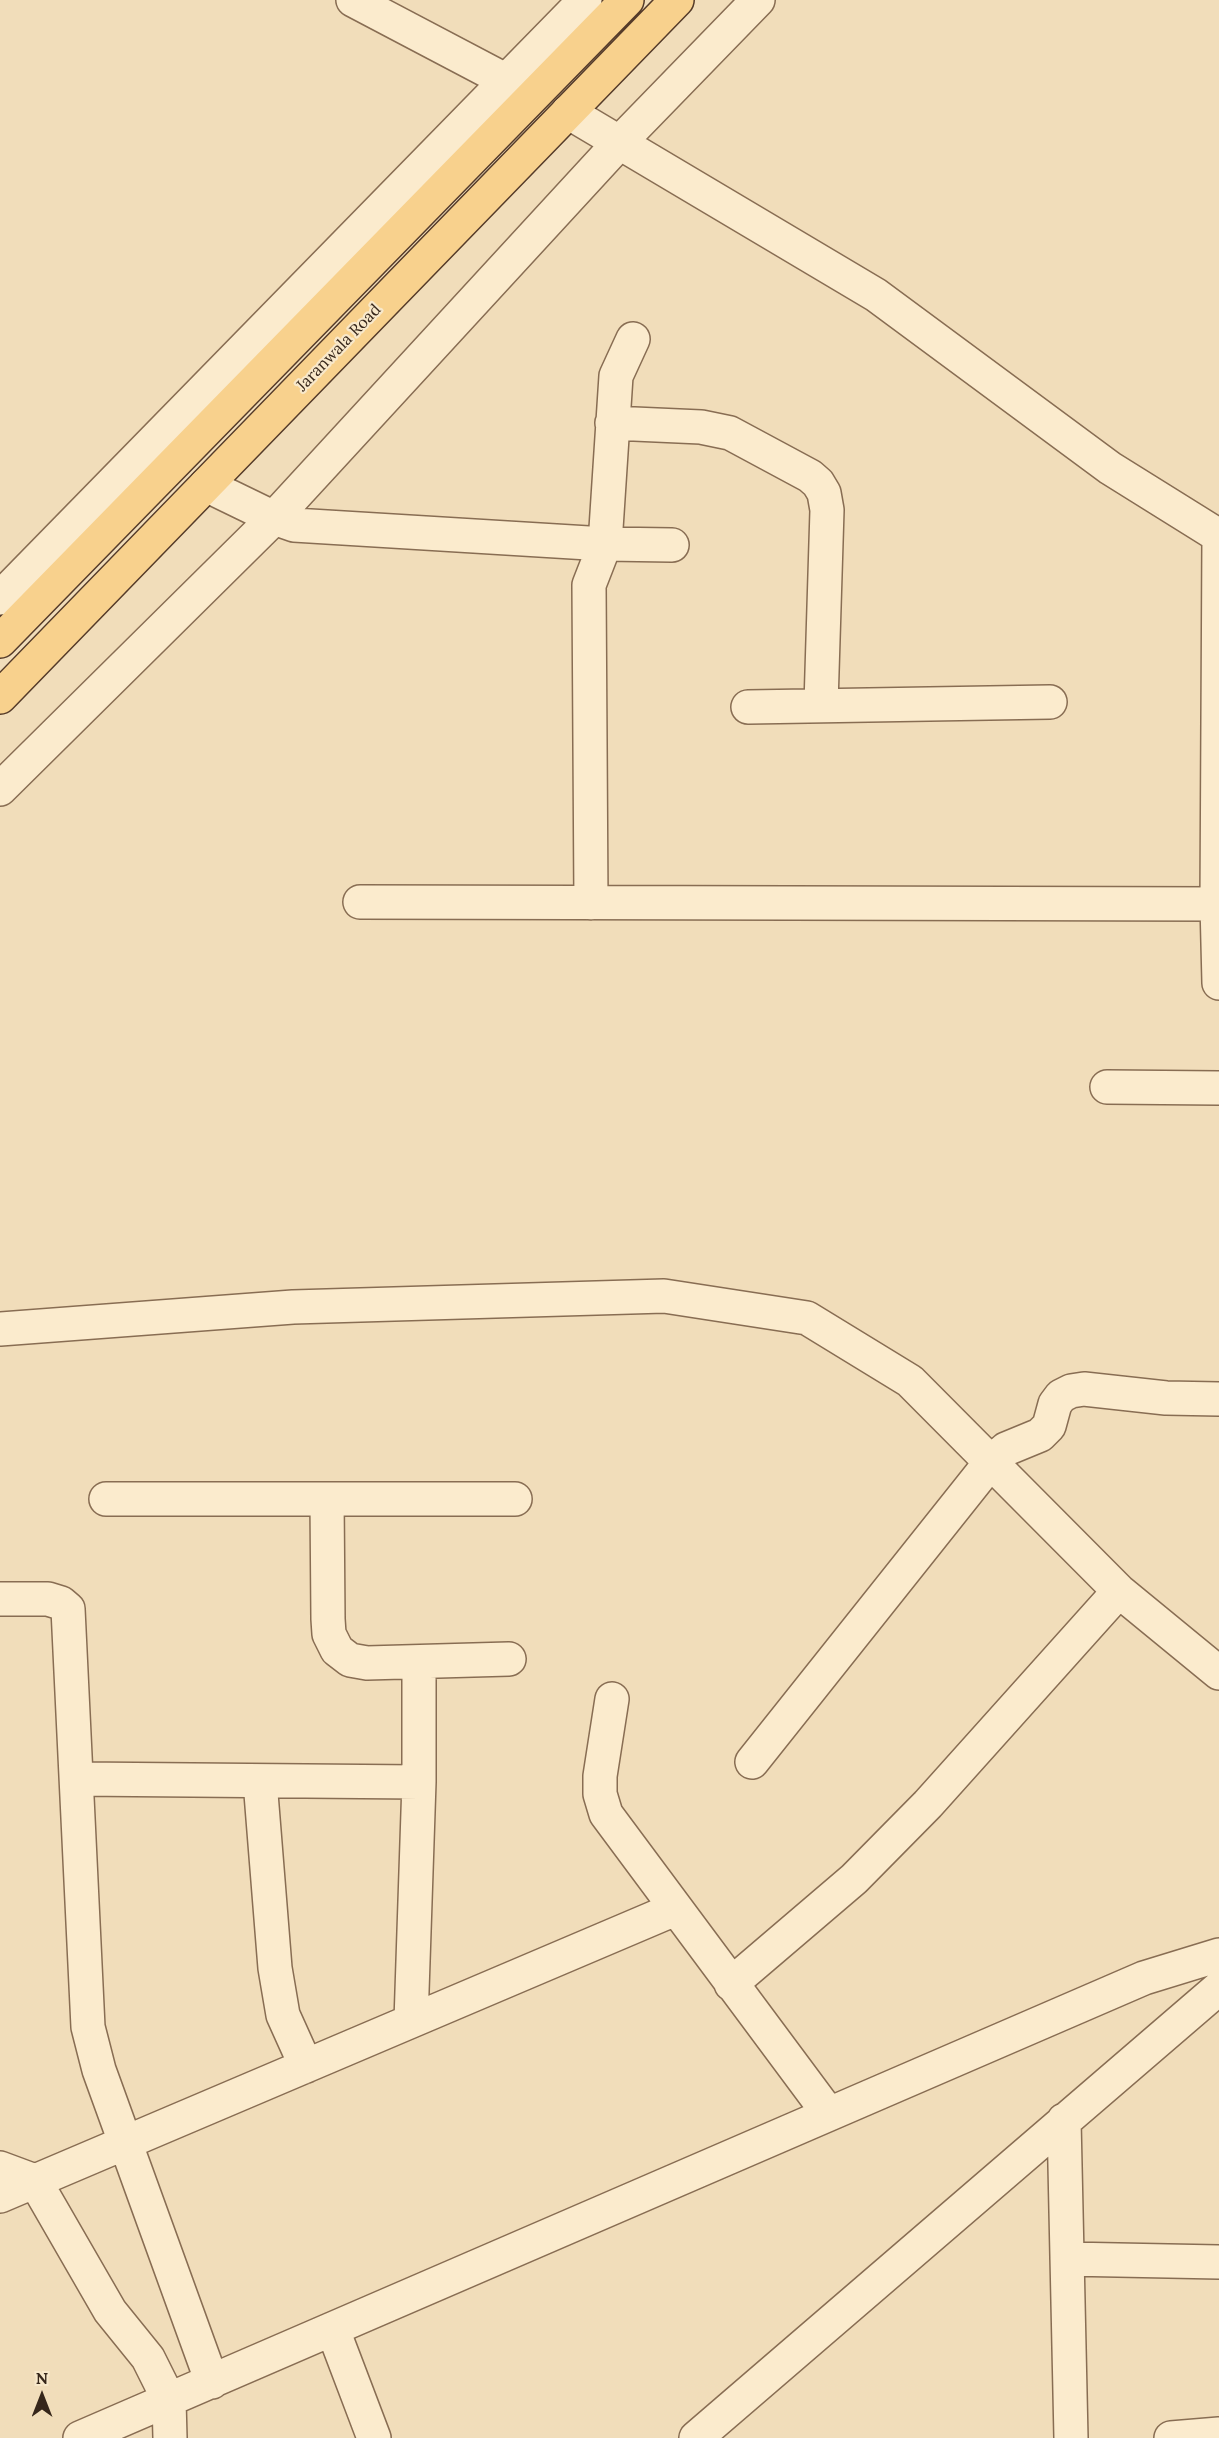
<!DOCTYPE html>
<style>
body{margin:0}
#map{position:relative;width:1219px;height:2438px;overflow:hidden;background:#f1ddba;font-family:Lora,serif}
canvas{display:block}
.north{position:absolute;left:12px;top:2366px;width:60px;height:60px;-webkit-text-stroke:4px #f8e8ca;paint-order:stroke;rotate:0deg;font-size:16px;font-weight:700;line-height:24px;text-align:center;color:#36261a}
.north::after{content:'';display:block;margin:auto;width:21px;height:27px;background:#36261a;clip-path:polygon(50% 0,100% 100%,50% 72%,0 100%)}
</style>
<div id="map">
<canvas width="1219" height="2438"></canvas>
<div class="north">N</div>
</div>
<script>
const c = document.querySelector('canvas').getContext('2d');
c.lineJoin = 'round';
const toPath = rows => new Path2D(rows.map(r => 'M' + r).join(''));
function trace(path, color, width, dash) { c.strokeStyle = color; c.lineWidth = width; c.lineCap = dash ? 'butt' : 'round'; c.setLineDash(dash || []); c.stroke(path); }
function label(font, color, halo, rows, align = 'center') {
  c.font = font + ' Lora,serif'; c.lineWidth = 4.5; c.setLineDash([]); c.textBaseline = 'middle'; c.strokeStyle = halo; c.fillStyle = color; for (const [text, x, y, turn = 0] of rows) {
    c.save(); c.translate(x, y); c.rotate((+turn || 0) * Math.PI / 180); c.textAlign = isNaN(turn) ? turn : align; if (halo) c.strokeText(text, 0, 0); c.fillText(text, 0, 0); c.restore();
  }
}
const minor = toPath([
 [353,0,524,90],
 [568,112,876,295,1110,468,1219,536],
 [612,423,701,427,730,433,810,476,818,483,824,493,827,510,821,704],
 [206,485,274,518,294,525,605,544,672,545],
 [1219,536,1217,904,1219,983],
 [0,598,585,0],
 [748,707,1050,702],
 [0,789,274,518,620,142,758,0],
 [360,902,1219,904],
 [591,903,589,585,605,544,616,376,633,339],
 [1107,1087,1219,1088],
 [0,1329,293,1307,664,1296,807,1318,910,1381,1119,1591,1219,1673],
 [106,1499,515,1499],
 [327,1499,328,1619,329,1634,337,1650,350,1660,367,1663,509,1659],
 [0,1599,48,1599,61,1603,68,1609,88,2027,99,2070,212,2382],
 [612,1699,600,1776,600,1794,606,1814,829,2114],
 [752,1762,990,1463,1006,1449,1040,1435,1049,1426,1055,1404,1061,1396,1071,1391,1084,1389,1166,1398,1219,1399],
 [78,1779,419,1782],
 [260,1781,275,1968,283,2015,306,2066],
 [731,1984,854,1879,928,1804,1119,1591],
 [411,2021,419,1782,419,1663],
 [1064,2120,1071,2438],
 [0,2168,35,2181,110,2311,148,2358,169,2400,170,2438],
 [0,2196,675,1909],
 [1067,2259,1219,2262],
 [333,2330,374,2438],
 [80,2438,1144,1978,1219,1955],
 [696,2438,1219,1988],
 [1171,2438,1219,2434]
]);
const major = toPath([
 [0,641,627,0],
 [0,697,677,0]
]);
trace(minor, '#886d53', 36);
trace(major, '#553b29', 36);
trace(minor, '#fbebcd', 33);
trace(major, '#f8d18d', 33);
label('16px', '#36261a', '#f8e8ca', [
 ["Jaranwala Road",339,348,-46]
]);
</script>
